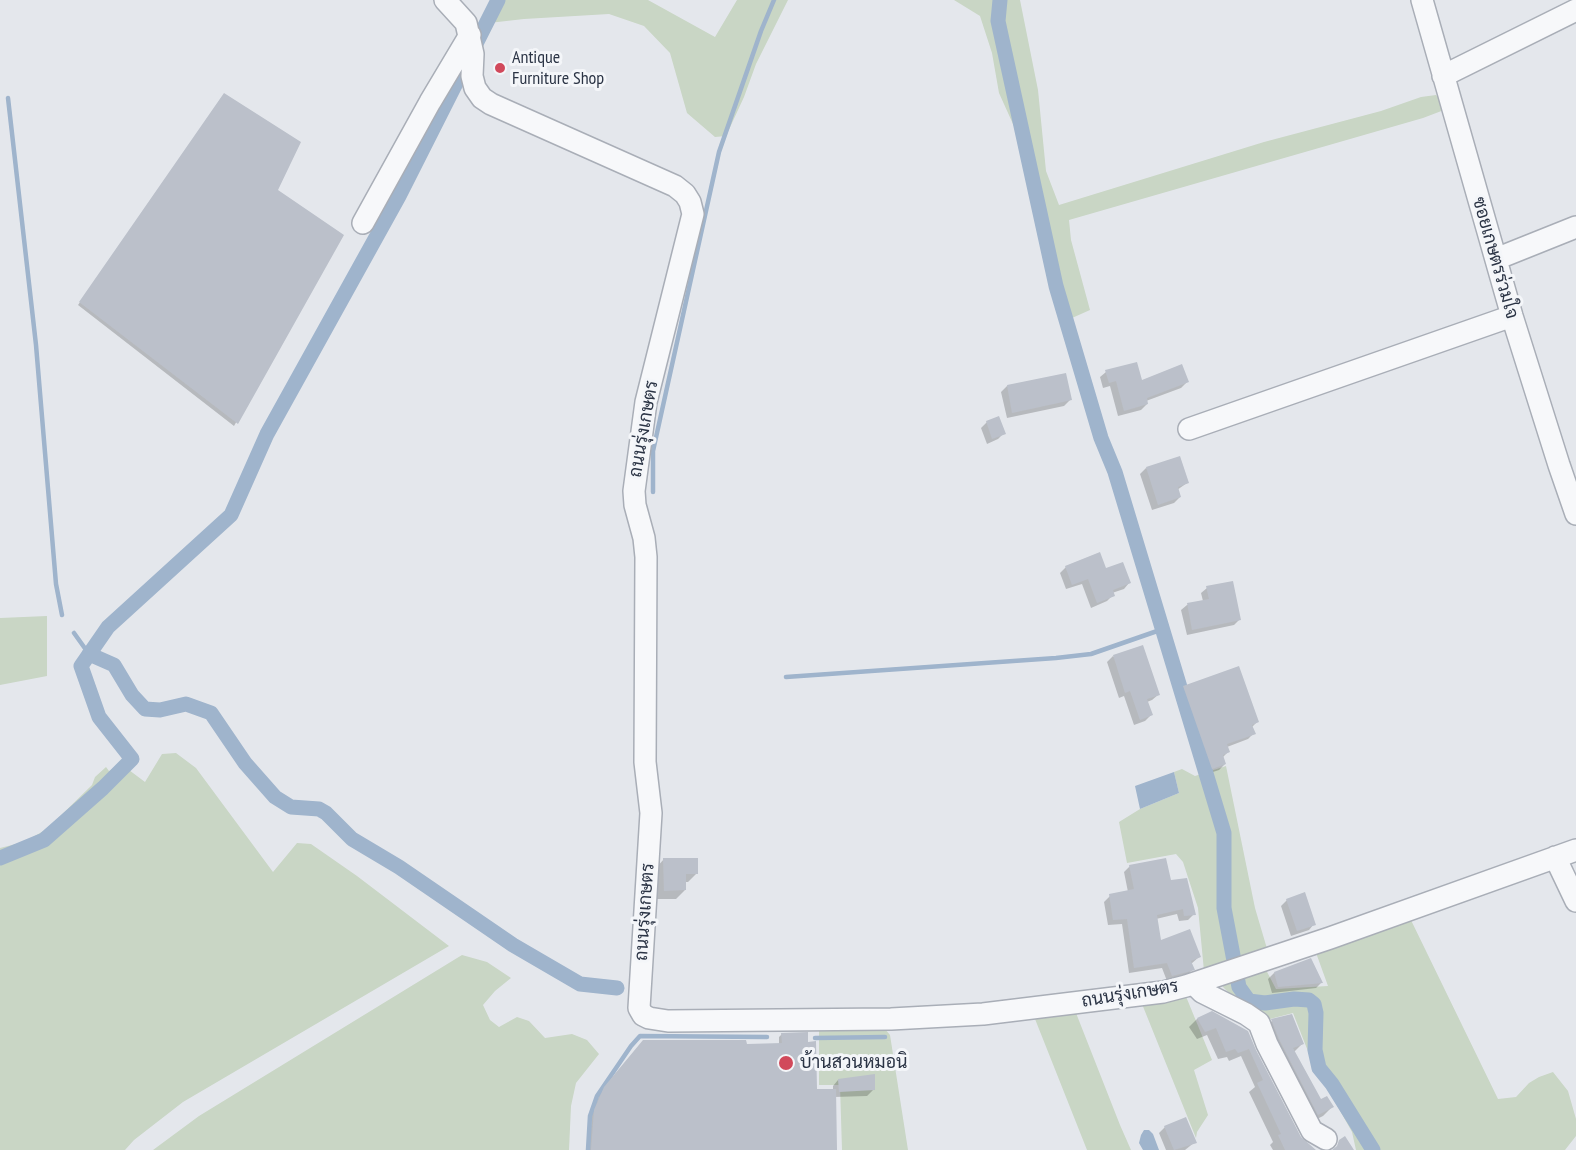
<!DOCTYPE html>
<meta charset="utf-8">
<style>
body{margin:0}
canvas{display:block;background:#e4e7ec}
</style>
<canvas width="1576" height="1150"></canvas>
<script>
const c = document.querySelector('canvas').getContext('2d');
c.lineJoin = 'round';
function fillPath(path, color) { c.fillStyle = color; c.fill(path, 'evenodd'); }
const toPath = rows => new Path2D(rows.map(r => 'M' + r).join(''));
function trace(path, color, width, dash) { c.strokeStyle = color; c.lineWidth = width; c.lineCap = dash ? 'butt' : 'round'; c.setLineDash(dash || []); c.stroke(path); }
function label(font, color, halo, rows, align = 'center') {
  c.font = font + ' "PT Sans Narrow",Sarabun,sans-serif'; c.lineWidth = 6; c.setLineDash([]); c.textBaseline = 'middle'; c.strokeStyle = halo; c.fillStyle = color; for (const [text, x, y, turn = 0] of rows) {
    c.save(); c.translate(x, y); c.rotate((+turn || 0) * Math.PI / 180); c.textAlign = isNaN(turn) ? turn : align; if (halo) c.strokeText(text, 0, 0); c.fillText(text, 0, 0); c.restore();
  }
}
fillPath(toPath([
 [493,0,648,0,715,37,737,0,788,0,756,64,744,97,726,136,715,137,687,113,670,53,644,26,609,14,524,19,480,24],
 [954,0,1020,0,1038,90,1046,171,1059,205,1264,142,1381,111,1421,97,1436,95,1444,104,1444,110,1423,118,1069,220,1071,240,1090,310,1072,318,1022,144,999,93,992,53,980,16],
 [47,616,47,676,0,685,0,618],
 [176,753,196,768,273,872,297,843,311,844,357,876,449,946,183,1102,134,1140,125,1150,0,1150,0,848,24,842,47,829,92,785,95,777,106,767,109,771,121,764,145,782,162,754],
 [1226,766,1255,908,1268,952,1204,971,1198,908,1183,862,1176,854,1127,863,1119,822,1140,809,1179,793,1174,772,1182,769,1195,776],
 [1408,914,1498,1099,1516,1097,1529,1083,1539,1077,1553,1072,1568,1091,1576,1119,1576,1136,1565,1150,1356,1150,1352,1132,1311,1059,1293,1013,1266,1020,1246,1010,1223,987,1222,980,1265,968,1276,989,1328,986,1315,950],
 [462,955,487,962,511,978,495,991,483,1005,490,1020,499,1027,517,1017,529,1021,545,1038,572,1034,587,1040,599,1054,576,1083,571,1106,569,1150,153,1150,199,1116],
 [1185,994,1212,1060,1194,1070,1208,1115,1197,1132,1196,1138,1142,1004],
 [1076,1013,1120,1125,1131,1150,1087,1150,1035,1019],
 [885,1029,890,1035,908,1150,842,1150,840,1085,819,1085,819,1030]
]), '#c9d6c5');
fillPath(toPath([
 [1174,772,1179,793,1140,809,1135,786],
 [1144,1130,1149,1130,1153,1134,1159,1150,1143,1150,1139,1143,1141,1135]
]), '#9fb4cc');
fillPath(toPath([
 [222,97,276,190,342,235,234,426,78,305],
 [1106,372,1141,382,1187,382,1181,388,1146,401,1147,404,1141,410,1118,416,1110,386,1103,388,1100,377],
 [1007,386,1070,400,1064,406,1007,418,1001,392],
 [987,422,1004,433,998,439,987,444,981,428],
 [1146,468,1187,483,1177,490,1180,497,1174,503,1152,510,1140,474],
 [1066,567,1105,570,1129,583,1124,589,1112,593,1113,595,1107,601,1091,608,1082,584,1066,589,1060,573],
 [1207,588,1240,619,1234,625,1187,635,1181,610,1187,605,1203,601,1201,593],
 [1113,656,1158,695,1152,700,1147,702,1151,715,1145,721,1134,725,1124,696,1119,698,1107,662],
 [1183,687,1257,722,1252,727,1254,733,1248,739,1227,747,1228,752,1222,758,1225,764,1219,770,1207,774,1178,693],
 [664,859,697,873,688,882,685,882,685,890,676,899,655,899,655,869],
 [1130,866,1170,881,1194,914,1188,920,1179,921,1177,914,1156,919,1159,943,1199,957,1191,964,1193,969,1187,975,1167,981,1162,968,1129,973,1122,924,1108,925,1104,902,1110,896,1128,892,1124,872],
 [1287,900,1314,924,1309,930,1291,936,1281,906],
 [1274,973,1321,983,1316,988,1272,993,1268,979],
 [1212,1013,1254,1050,1300,1138,1315,1150,1273,1150,1270,1145,1273,1142,1249,1092,1255,1087,1241,1056,1229,1061,1227,1057,1218,1059,1207,1035,1197,1039,1189,1027,1197,1019],
 [1272,1021,1302,1044,1294,1052,1321,1101,1332,1107,1323,1116,1309,1123,1263,1030],
 [782,1034,815,1091,833,1091,833,1086,838,1080,873,1090,867,1096,834,1097,836,1150,589,1150,592,1114,601,1091,641,1044,779,1045,779,1037],
 [1165,1127,1195,1142,1185,1150,1166,1150,1159,1133]
]), '#0003');
trace(toPath([
 [8,98,36,345,56,584,62,615],
 [653,492,653,451,719,152,761,31,774,0],
 [74,633,89,654],
 [786,677,1056,658,1091,654,1163,629],
 [815,1038,885,1037],
 [588,1150,590,1116,597,1096,631,1046,640,1036,767,1037]
]), '#9fb4cc', 4.5);
trace(toPath([
 [1000,0,998,21,1056,286,1101,438,1115,472,1224,833,1224,908,1239,987,1249,1001,1265,1003,1294,999,1309,1000,1314,1004,1316,1013,1315,1050,1319,1068,1332,1084,1373,1150],
 [89,654,114,665,132,695,145,709,160,710,186,704,211,713,245,763,275,797,291,807,319,809,326,813,352,839,399,867,513,945,580,984,617,988],
 [0,858,44,840,103,788,132,759,99,717,81,666,108,627,231,515,267,434,399,196,498,0]
]), '#9fb4cc', 15);
fillPath(toPath([
 [224,93,301,142,278,190,344,235,238,424,79,302],
 [1137,362,1142,380,1182,364,1189,382,1147,398,1148,404,1124,411,1116,381,1109,383,1105,370],
 [1066,373,1072,400,1012,413,1007,385],
 [999,416,1006,434,992,439,986,421],
 [1180,456,1189,483,1178,487,1181,497,1158,505,1146,467],
 [1100,552,1106,568,1123,562,1131,583,1113,590,1115,596,1097,603,1088,579,1072,585,1065,566],
 [1233,581,1241,620,1192,630,1187,603,1209,599,1206,586],
 [1143,645,1160,695,1147,699,1153,715,1140,720,1130,691,1125,693,1113,655],
 [1239,666,1259,722,1252,725,1256,734,1227,744,1230,752,1223,755,1226,764,1212,769,1183,686],
 [663,858,698,858,698,874,686,874,686,890,664,891],
 [1166,858,1171,880,1187,878,1196,915,1184,916,1183,909,1157,915,1161,940,1190,929,1201,957,1191,961,1195,970,1172,976,1167,963,1134,968,1127,919,1113,920,1109,894,1134,889,1129,865],
 [1305,892,1316,925,1297,931,1286,899],
 [1311,958,1323,983,1278,987,1274,972],
 [1212,1011,1248,1031,1256,1050,1301,1137,1316,1150,1285,1150,1278,1135,1281,1134,1257,1083,1263,1080,1249,1049,1238,1053,1235,1049,1226,1052,1216,1028,1205,1032,1197,1018],
 [1292,1014,1304,1044,1293,1048,1321,1099,1327,1096,1334,1107,1318,1115,1279,1039,1271,1019],
 [808,1032,808,1042,816,1041,817,1089,836,1089,837,1150,591,1150,594,1110,604,1087,643,1040,746,1040,747,1044,782,1043,781,1033],
 [875,1074,875,1090,839,1092,838,1079],
 [1186,1117,1197,1143,1174,1150,1164,1126],
 [1345,1136,1354,1150,1332,1150,1337,1146,1339,1140]
]), '#bbc0ca');
const minor = toPath([
 [445,0,466,23,473,54,472,76,475,88,482,98,491,104,675,186,685,194,690,202,693,214,646,402,634,491,635,505,644,538,646,557,645,762,651,813,639,1008,643,1015,649,1018,668,1021,891,1019,983,1014,1163,992,1186,986,1330,938,1576,850],
 [1422,0,1512,316,1559,465,1576,514],
 [1443,76,1576,10],
 [363,223,430,102,470,35],
 [1496,259,1576,227],
 [1189,429,1512,316],
 [1555,857,1576,901],
 [1194,984,1202,992,1246,1014,1259,1023,1267,1044,1312,1131,1326,1139]
]);
trace(minor, '#a9aeb7', 24);
trace(minor, '#f7f8fa', 21);
for (const [x, y, r, color] of [
 [500,68,6,"#d1495b"],
 [786,1063,8,"#d1495b"]
]) { const dot = new Path2D(); dot.arc(x, y, r, 0, 2 * Math.PI); c.fillStyle = color; c.fill(dot); trace(dot, '#f4f6f9', 2); }
label('18px', '#2b3445', '#f4f6f9', [
 ["Antique",512,58],
 ["Furniture Shop",512,79],
 ["บ้านสวนหมอนิ",800,1063]
], 'left');
label('18px', '#2b3445', '#f4f6f9', [
 ["ซอยเกษตรร่วมใจ",1495,258,74],
 ["ถนนรุ่งเกษตร",644,429,-80],
 ["ถนนรุ่งเกษตร",645,912,-86],
 ["ถนนรุ่งเกษตร",1130,994,-9]
]);
</script>
